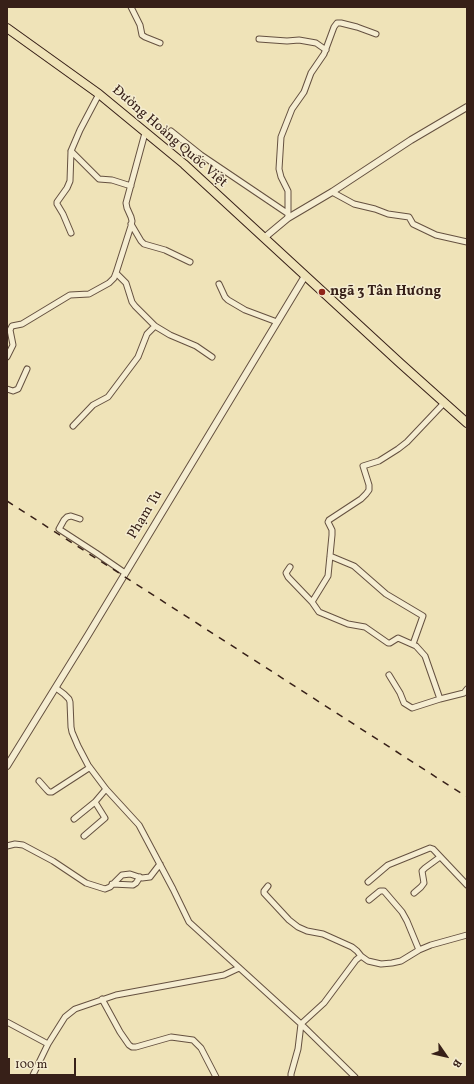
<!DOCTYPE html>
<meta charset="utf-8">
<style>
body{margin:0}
#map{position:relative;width:474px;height:1084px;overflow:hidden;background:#efe3b8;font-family:Vollkorn,serif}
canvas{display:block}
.frame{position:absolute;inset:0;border:8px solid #372018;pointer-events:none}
.north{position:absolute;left:426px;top:1036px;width:40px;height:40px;-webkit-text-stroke:3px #f5edd1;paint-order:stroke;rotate:124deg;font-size:11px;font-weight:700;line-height:16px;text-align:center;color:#372018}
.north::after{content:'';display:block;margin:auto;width:14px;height:18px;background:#372018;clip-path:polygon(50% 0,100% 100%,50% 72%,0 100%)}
.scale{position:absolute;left:8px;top:1058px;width:68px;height:18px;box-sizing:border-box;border:2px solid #372018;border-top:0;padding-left:5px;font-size:12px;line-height:14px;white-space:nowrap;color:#372018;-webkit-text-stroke:3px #f5edd1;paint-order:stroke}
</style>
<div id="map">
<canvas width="474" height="1084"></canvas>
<div class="frame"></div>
<div class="north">B</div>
<div class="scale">100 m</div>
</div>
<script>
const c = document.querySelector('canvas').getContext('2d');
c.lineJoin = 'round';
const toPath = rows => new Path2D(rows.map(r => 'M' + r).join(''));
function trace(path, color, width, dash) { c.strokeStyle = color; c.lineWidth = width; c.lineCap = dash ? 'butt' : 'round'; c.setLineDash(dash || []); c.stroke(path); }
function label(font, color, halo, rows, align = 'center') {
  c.font = font + ' Vollkorn,serif'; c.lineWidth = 3; c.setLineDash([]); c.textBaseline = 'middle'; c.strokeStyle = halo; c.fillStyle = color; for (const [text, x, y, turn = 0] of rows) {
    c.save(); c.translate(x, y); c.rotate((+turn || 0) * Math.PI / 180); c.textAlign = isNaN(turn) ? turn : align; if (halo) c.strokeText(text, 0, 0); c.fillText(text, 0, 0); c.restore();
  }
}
const minor = toPath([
 [131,7,140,25,142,35,145,37,160,43],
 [259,39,287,41,299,40,316,43,326,50],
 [171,131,201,155,287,213],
 [71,151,99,179,112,180,131,186],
 [332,192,354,204,375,209,388,214,409,217,413,224,436,235,467,242],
 [288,218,288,191,281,177,279,169,281,137,292,109,304,92,311,73,324,54,334,27,337,23,341,23,357,27,376,34],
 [131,224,141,241,144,244,165,250,190,262],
 [71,233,63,214,57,204,57,202,67,188,70,181,71,151,80,130,99,94],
 [116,273,126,283,132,302,135,306,155,326,170,335,196,346,212,357],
 [219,284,225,297,228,300,245,310,277,322],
 [7,357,13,345,10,330,12,326,22,324,70,295,89,294,109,283,114,278,116,273,131,226,132,221,131,217,127,208,126,203,145,133],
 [7,389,13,391,18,389,27,369],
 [73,426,93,405,108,397,138,357,147,334,155,326],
 [80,519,71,516,67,517,64,520,59,529,96,553,125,573],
 [330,556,354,566,386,594,423,616,413,644],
 [290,567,286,573,288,577,312,602,319,612,348,624,365,627,388,643,390,643,398,638,416,646,425,656,440,699],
 [312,602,328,576,332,535,332,530,328,522,329,520,361,499,366,494,369,490,369,485,363,466,379,461,398,449,407,442,444,403],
 [389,675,400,693,404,703,412,708,440,699,464,693,467,689],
 [56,688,64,694,69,699,70,702,71,727,72,732,78,746,88,765,106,789,139,825,173,889,189,922,301,1024,355,1077],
 [39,781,47,790,49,792,52,792,89,768],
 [74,819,95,802,106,789],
 [84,836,105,818,95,802],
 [7,846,15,844,23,845,53,861,86,883,105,889,110,887,122,875,130,874,142,878,150,877,160,864],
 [368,882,388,865,430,848,433,849,467,885],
 [112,884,133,885,136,883,140,877],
 [268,886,264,891,264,893,289,920,298,927,307,931,323,934,352,947,357,951,361,956],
 [414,893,421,887,424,883,422,871,425,868,440,857],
 [369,900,380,891,384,891,402,912,407,921,419,950],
 [102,999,120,1032,129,1045,132,1047,136,1047,171,1037,193,1040,201,1048,216,1077],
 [7,1022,48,1044],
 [32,1077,48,1044,65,1017,75,1009,116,995,224,975,239,968],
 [291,1077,291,1074,298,1049,301,1024,324,1003,356,960,361,956,368,961,381,964,392,963,401,961,419,950,431,945,467,935]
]);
const tertiary = toPath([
 [264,238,288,218,332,192,411,140,467,107],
 [7,766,88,635,305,276]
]);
const trunk = toPath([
 [7,28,99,94,184,164,400,363,467,423]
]);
trace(minor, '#655140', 7);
trace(tertiary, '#655140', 8);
trace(trunk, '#372018', 10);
trace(minor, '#f5edd1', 5);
trace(tertiary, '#f5edd1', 6);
trace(trunk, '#efe3b8', 8);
trace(toPath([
 [7,501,467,797]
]), '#372018', 1.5, [7, 7]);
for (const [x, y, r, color] of [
 [322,292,4,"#8f2418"]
]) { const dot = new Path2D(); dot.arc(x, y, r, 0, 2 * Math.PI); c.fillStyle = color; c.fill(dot); trace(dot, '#f5edd1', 1.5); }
label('14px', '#372018', '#f5edd1', [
 ["Đường Hoàng Quốc Việt",169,137,41],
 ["Phạm Tu",146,515,-59]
]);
label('bold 14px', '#372018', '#f5edd1', [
 ["ngã 3 Tân Hương",330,292]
], 'left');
</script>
